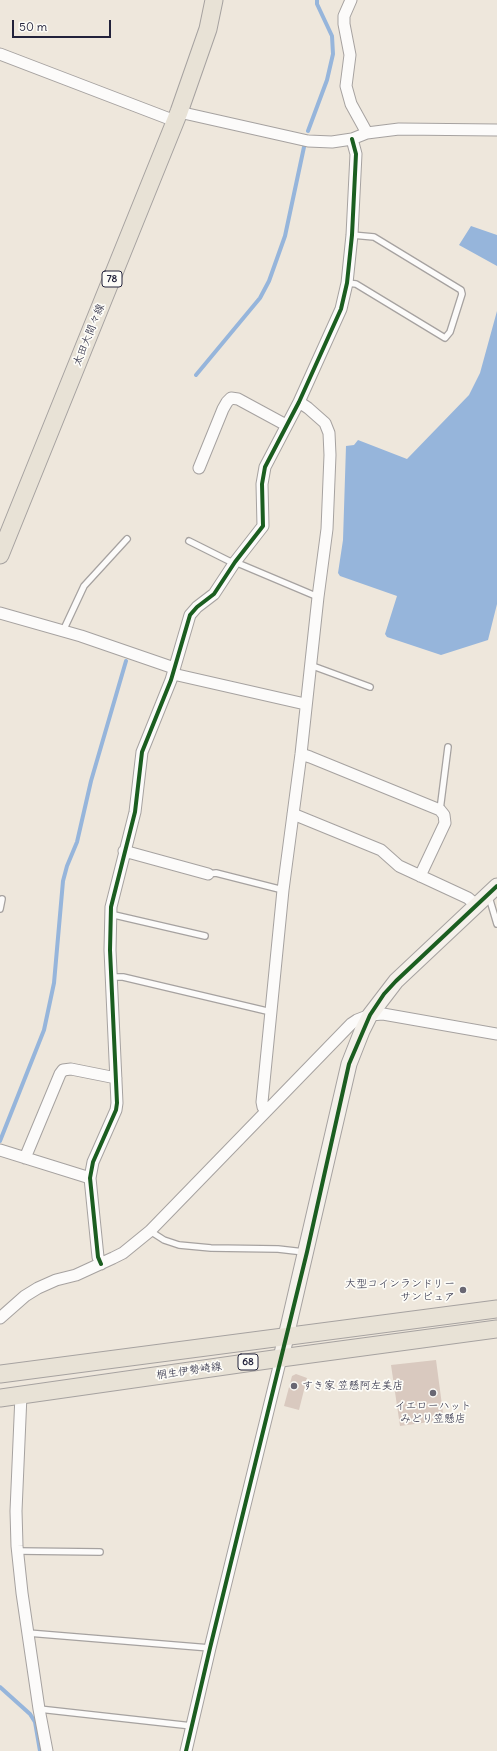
<!DOCTYPE html>
<meta charset="utf-8">
<style>
body{margin:0}
#map{position:relative;width:497px;height:1751px;overflow:hidden;background:#eee7dc;font-family:Delius,sans-serif}
canvas{display:block}
.scale{position:absolute;left:12px;top:20px;width:99px;height:18px;box-sizing:border-box;border:2px solid #22223b;border-top:0;padding-left:5px;font-size:12px;line-height:14px;white-space:nowrap;color:#22223b;-webkit-text-stroke:3px #fdfcf7;paint-order:stroke}
</style>
<div id="map">
<canvas width="497" height="1751"></canvas>
<div class="scale">50 m</div>
</div>
<script>
const c = document.querySelector('canvas').getContext('2d');
c.lineJoin = 'round';
function fillPath(path, color) { c.fillStyle = color; c.fill(path, 'evenodd'); }
const toPath = rows => new Path2D(rows.map(r => 'M' + r).join(''));
function trace(path, color, width, dash) { c.strokeStyle = color; c.lineWidth = width; c.lineCap = dash ? 'butt' : 'round'; c.setLineDash(dash || []); c.stroke(path); }
function label(font, color, halo, rows, align = 'center') {
  c.font = font + ' Delius,"Klee One",sans-serif'; c.lineWidth = 3.5; c.setLineDash([]); c.textBaseline = 'middle'; c.strokeStyle = halo; c.fillStyle = color; for (const [text, x, y, turn = 0] of rows) {
    c.save(); c.translate(x, y); c.rotate((+turn || 0) * Math.PI / 180); c.textAlign = isNaN(turn) ? turn : align; if (halo) c.strokeText(text, 0, 0); c.fillText(text, 0, 0); c.restore();
  }
}
fillPath(toPath([
 [471,226,497,235,497,266,459,245],
 [497,311,497,604,488,640,441,655,387,637,385,634,397,596,340,576,338,573,343,540,346,446,354,445,358,440,407,459,469,395,480,373]
]), '#96b5db');
trace(toPath([
 [308,131,327,80,333,54,332,36,317,4,317,0],
 [196,375,260,298,269,281,285,236,304,147],
 [0,1141,44,1030,54,983,63,881,67,866,77,842,91,781,126,661],
 [0,1687,30,1714,35,1722,40,1751]
]), '#96b5db', 4);
fillPath(toPath([
 [436,1360,444,1420,400,1426,391,1365],
 [296,1374,307,1378,299,1410,284,1406,292,1376]
]), '#d9c9bf');
const lane = toPath([
 [347,283,356,284,445,338,450,332,462,294,461,290,374,237,352,235],
 [189,541,229,561,235,562,318,597],
 [63,631,84,586,127,539],
 [310,665,370,687],
 [440,810,448,747],
 [208,874,216,873,283,890],
 [489,897,497,924],
 [0,909,2,899],
 [110,914,205,936],
 [112,977,123,977,271,1012],
 [150,1231,164,1240,179,1245,211,1248,278,1249,304,1252],
 [18,1551,100,1552],
 [28,1633,210,1648],
 [39,1709,192,1726]
]);
const street = toPath([
 [351,0,344,16,344,24,350,55,346,86,351,104,367,133],
 [0,54,175,121],
 [179,112,308,141,332,142,352,139,367,133,399,129,497,130],
 [199,468,223,409,227,402,231,398,238,399,286,425],
 [0,613,81,636,174,668],
 [173,674,305,704],
 [301,754,310,757,440,810,444,815,445,823,420,876],
 [293,814,381,850,399,866,468,898,476,905],
 [124,851,208,874],
 [266,1111,263,1107,262,1102,283,890,301,754,318,597,327,529,330,455,329,433,325,423,308,408,299,402],
 [0,1150,90,1178],
 [25,1158,60,1074,63,1070,71,1069,116,1078],
 [101,1264,98,1257,90,1178,93,1162,116,1110,117,1103,110,950,111,907,135,812,142,752,171,680,190,615,197,607,214,594,235,562,263,526,262,484,265,467,299,402,341,309,347,283,352,235,356,154,352,139],
 [0,1318,25,1296,38,1288,56,1280,76,1275,113,1258,123,1253,150,1231,351,1024,357,1020,370,1015,383,1014,497,1034],
 [21,1395,16,1511,17,1546,22,1593,39,1709,47,1751],
 [186,1751,210,1648,281,1358]
]);
const secondary = toPath([
 [281,1358,349,1064,362,1031,370,1015,396,981,497,886]
]);
const primary = toPath([
 [0,555,179,112,208,29,214,0],
 [0,1374,497,1309],
 [0,1398,281,1358,497,1329]
]);
trace(lane, '#a6a2a0', 8);
trace(street, '#a6a2a0', 13);
trace(secondary, '#a6a2a0', 17);
trace(primary, '#a6a2a0', 19);
trace(lane, '#fcfbfa', 5.5);
trace(street, '#fcfbfa', 11);
trace(secondary, '#f5f1eb', 15);
trace(primary, '#e8e2d6', 17);
trace(toPath([
 [101,1264,98,1257,90,1178,93,1162,116,1110,117,1103,110,950,111,907,135,812,142,752,171,680,190,615,197,607,214,594,235,562,263,526,262,484,265,467,299,402,341,309,347,283,352,235,356,154,352,139],
 [186,1751,210,1648,307,1252,349,1064,370,1015,384,994,396,981,497,886]
]), '#1b5e20', 4);
for (const [x, y, r, color] of [
 [463,1290,4,"#696773"],
 [294,1386,4,"#696773"],
 [433,1393,4,"#696773"]
]) { const dot = new Path2D(); dot.arc(x, y, r, 0, 2 * Math.PI); c.fillStyle = color; c.fill(dot); trace(dot, '#fdfcf7', 1.5); }
for (const [x, y, w] of [
 [112,279,20],
 [248,1362,20]
]) { const box = new Path2D(); box.roundRect(x - w / 2, y - 8, w, 16, 3); c.fillStyle = '#fdfcf7'; c.fill(box); trace(box, '#22223b', 1); }
label('bold 10px', '#22223b', null, [
 ["78",112,279],
 ["68",248,1362]
]);
label('11px', '#22223b', '#fdfcf7', [
 ["太田大間々線",89,335,-68],
 ["桐生伊勢崎線",189,1371,-8]
]);
label('11px', '#22223b', '#fdfcf7', [
 ["大型コインランドリー",455,1284],
 ["サンピュア",455,1297],
 ["すき家 笠懸阿左美店",302,1386,"left"],
 ["イエローハット",433,1406,"center"],
 ["みどり笠懸店",433,1419,"center"]
], 'right');
</script>
